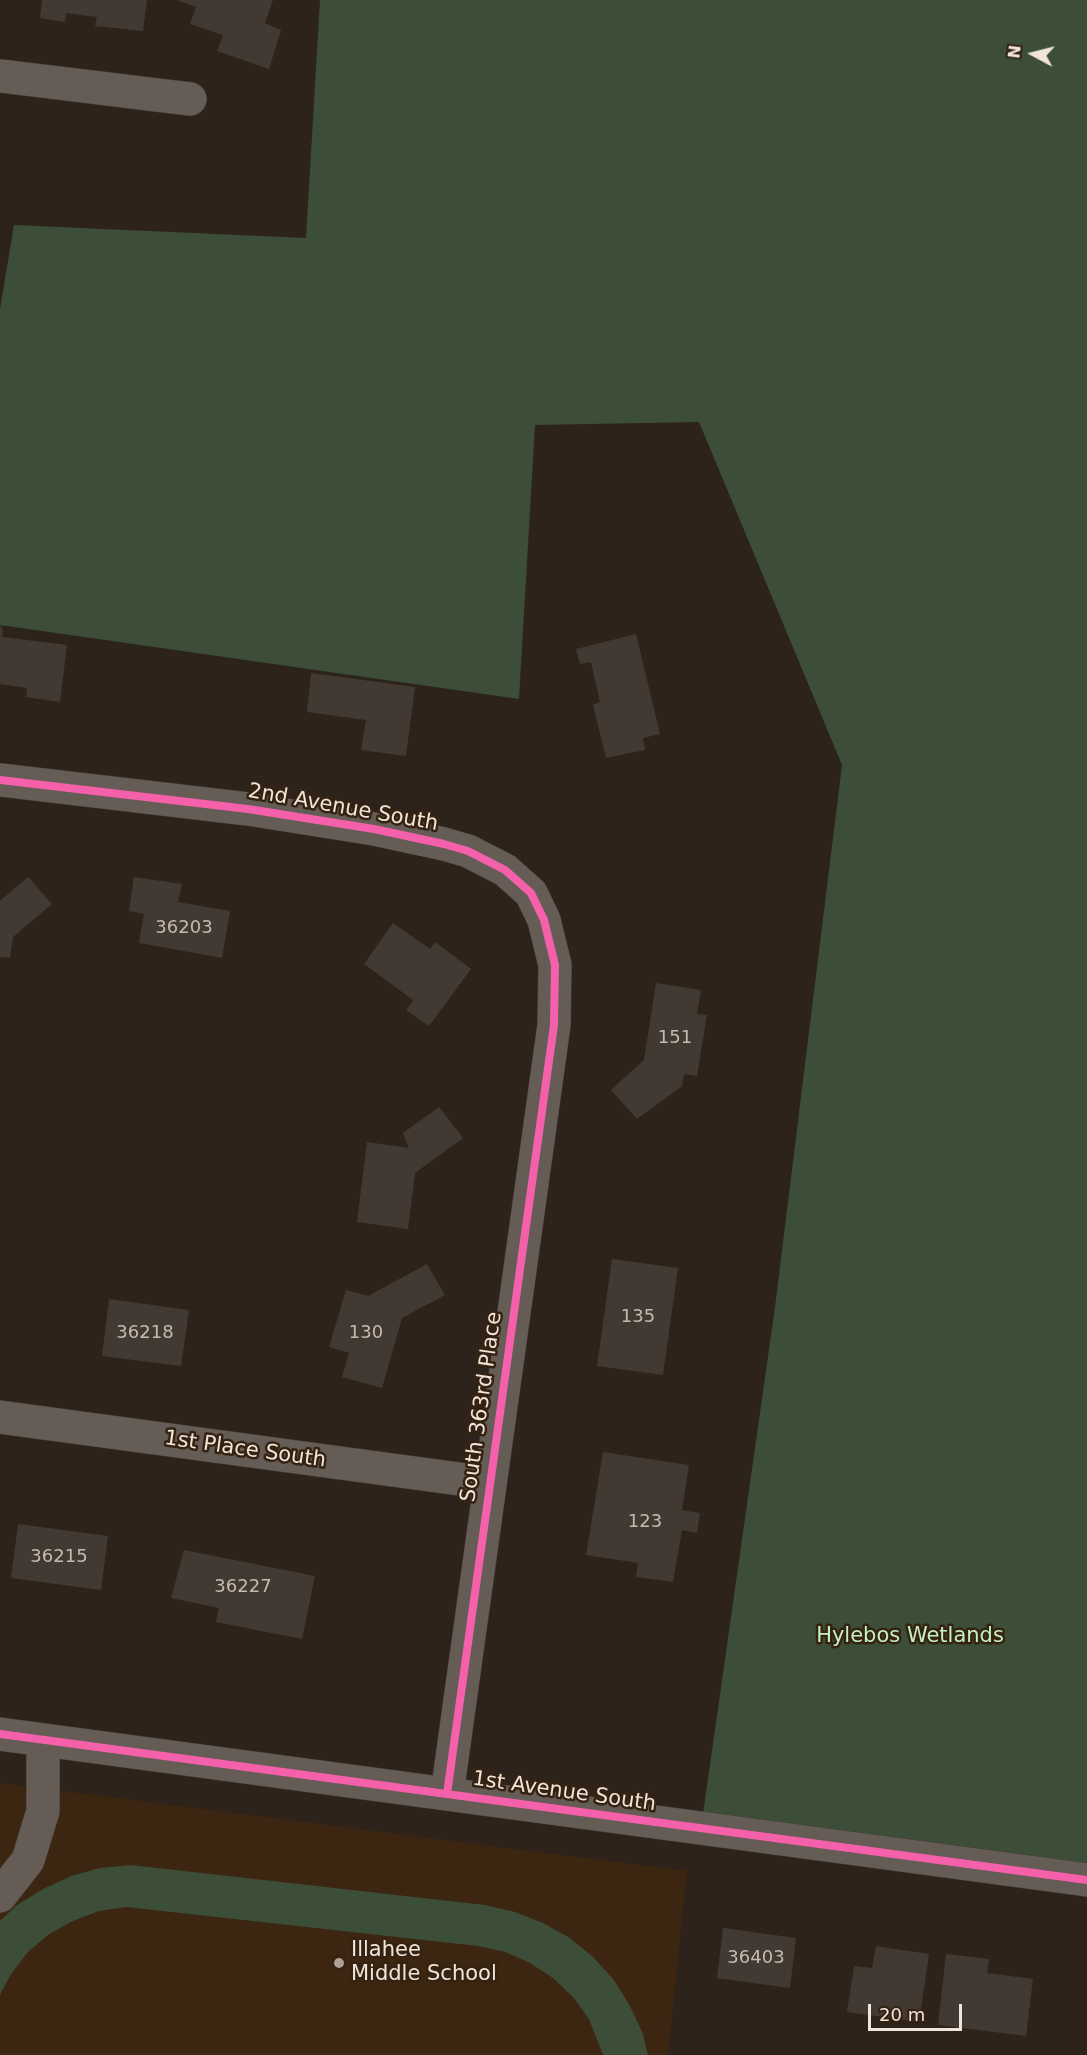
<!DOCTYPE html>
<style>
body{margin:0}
#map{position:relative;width:1087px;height:2055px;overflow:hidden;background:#2d231a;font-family:"DejaVu Sans",sans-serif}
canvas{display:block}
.north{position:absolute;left:1003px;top:24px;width:60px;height:60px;-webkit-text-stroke:4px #352312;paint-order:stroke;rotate:277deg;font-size:16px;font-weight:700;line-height:24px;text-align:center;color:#f1e4da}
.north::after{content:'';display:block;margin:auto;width:21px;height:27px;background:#f1e4da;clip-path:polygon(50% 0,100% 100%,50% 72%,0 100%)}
.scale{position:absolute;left:868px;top:2004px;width:94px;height:27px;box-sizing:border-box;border:3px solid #f1e4da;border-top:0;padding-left:8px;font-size:18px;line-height:21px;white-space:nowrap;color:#f1e4da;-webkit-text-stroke:4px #352312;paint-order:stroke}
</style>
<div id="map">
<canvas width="1087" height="2055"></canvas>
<div class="north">N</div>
<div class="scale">20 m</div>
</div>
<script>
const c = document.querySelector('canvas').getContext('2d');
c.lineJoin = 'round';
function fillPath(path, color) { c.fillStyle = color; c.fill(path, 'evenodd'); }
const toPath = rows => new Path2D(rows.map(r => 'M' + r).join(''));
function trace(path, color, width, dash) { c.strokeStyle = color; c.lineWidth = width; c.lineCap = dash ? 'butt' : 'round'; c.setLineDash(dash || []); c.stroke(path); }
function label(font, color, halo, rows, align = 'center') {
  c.font = font + ' "DejaVu Sans",sans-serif'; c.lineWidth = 5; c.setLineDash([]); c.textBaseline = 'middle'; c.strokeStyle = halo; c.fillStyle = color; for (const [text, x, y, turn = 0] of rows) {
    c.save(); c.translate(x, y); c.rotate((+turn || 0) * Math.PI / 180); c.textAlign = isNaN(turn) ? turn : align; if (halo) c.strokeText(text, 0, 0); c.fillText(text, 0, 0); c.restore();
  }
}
fillPath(toPath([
 [0,1783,687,1871,668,2055,0,2055]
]), '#3c2611');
fillPath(toPath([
 [320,0,1087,0,1087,1871,701,1828,775,1307,842,765,699,422,535,425,519,699,0,625,0,309,14,225,306,238],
 [131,1865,485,1905,515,1912,543,1923,570,1938,593,1957,614,1980,630,2006,643,2034,648,2055,603,2055,589,2019,573,1997,553,1978,530,1963,505,1952,478,1946,126,1907,99,1911,73,1921,49,1934,28,1952,11,1974,0,1995,0,1921,17,1905,43,1889,71,1876,100,1868]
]), '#3c4d38');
fillPath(toPath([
 [42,0,147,0,143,31,95,26,97,17,66,13,65,22,40,18],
 [176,0,273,0,265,23,281,30,269,69,217,51,223,35,190,24,196,7],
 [0,625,3,630,2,637,67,645,60,702,26,697,27,688,0,684],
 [636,634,660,734,643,738,645,750,606,758,593,705,600,702,591,662,580,664,576,649],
 [311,673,415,687,406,756,361,750,366,720,307,712],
 [28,877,52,904,13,937,10,958,0,957,0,901],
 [134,877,182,884,178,902,230,911,222,958,139,943,144,914,129,911],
 [393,923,430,949,435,942,471,969,429,1026,406,1010,413,1000,364,964],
 [656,983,701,990,697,1014,707,1015,697,1076,684,1074,682,1086,637,1119,611,1090,644,1060],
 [439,1107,463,1138,415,1173,408,1229,357,1222,367,1142,409,1148,403,1133],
 [612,1259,678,1268,663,1375,597,1366],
 [427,1264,445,1295,402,1318,382,1388,342,1377,349,1353,329,1347,346,1290,368,1296],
 [109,1299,189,1310,181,1366,102,1356],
 [603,1452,689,1465,682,1510,700,1513,697,1533,682,1530,673,1582,636,1577,638,1563,586,1555],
 [18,1524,108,1536,101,1590,11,1578],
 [184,1550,315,1576,302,1639,216,1622,219,1608,171,1598],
 [723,1928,796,1938,790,1988,717,1978],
 [876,1946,929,1954,919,2022,847,2012,854,1966,872,1968],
 [946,1954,989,1959,987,1973,1033,1979,1026,2036,938,2025]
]), '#423a32');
const minor = toPath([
 [0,76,190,99],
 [0,780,248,809,374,829,444,844,468,851,505,870,531,893,544,920,555,965,554,1025,447,1794],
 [0,1417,489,1483],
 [0,1734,1087,1880],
 [0,1896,28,1860,43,1811,43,1740]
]);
trace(minor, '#494039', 34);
trace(minor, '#645c55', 33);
trace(toPath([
 [0,780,248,809,374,829,444,844,468,851,505,870,531,893,544,920,555,965,554,1025,447,1794],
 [0,1734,1087,1880]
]), '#f560ab', 8);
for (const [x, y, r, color] of [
 [339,1963,6,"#aca097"]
]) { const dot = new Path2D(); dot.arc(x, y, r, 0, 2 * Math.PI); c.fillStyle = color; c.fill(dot); trace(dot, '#352312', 2); }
label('18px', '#c5bab0', null, [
 ["36203",184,928],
 ["151",675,1038],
 ["135",638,1317],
 ["36218",145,1333],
 ["130",366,1333],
 ["123",645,1522],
 ["36215",59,1557],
 ["36227",243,1587],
 ["36403",756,1958]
]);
label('21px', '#f1e4da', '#352312', [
 ["2nd Avenue South",343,808,10],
 ["South 363rd Place",482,1407,-82],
 ["1st Place South",245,1450,8],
 ["1st Avenue South",564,1792,8]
]);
label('21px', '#c4efc1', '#352312', [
 ["Hylebos Wetlands",910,1637]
]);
label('21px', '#f1e4da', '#352312', [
 ["Illahee",351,1951],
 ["Middle School",351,1975]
], 'left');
</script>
